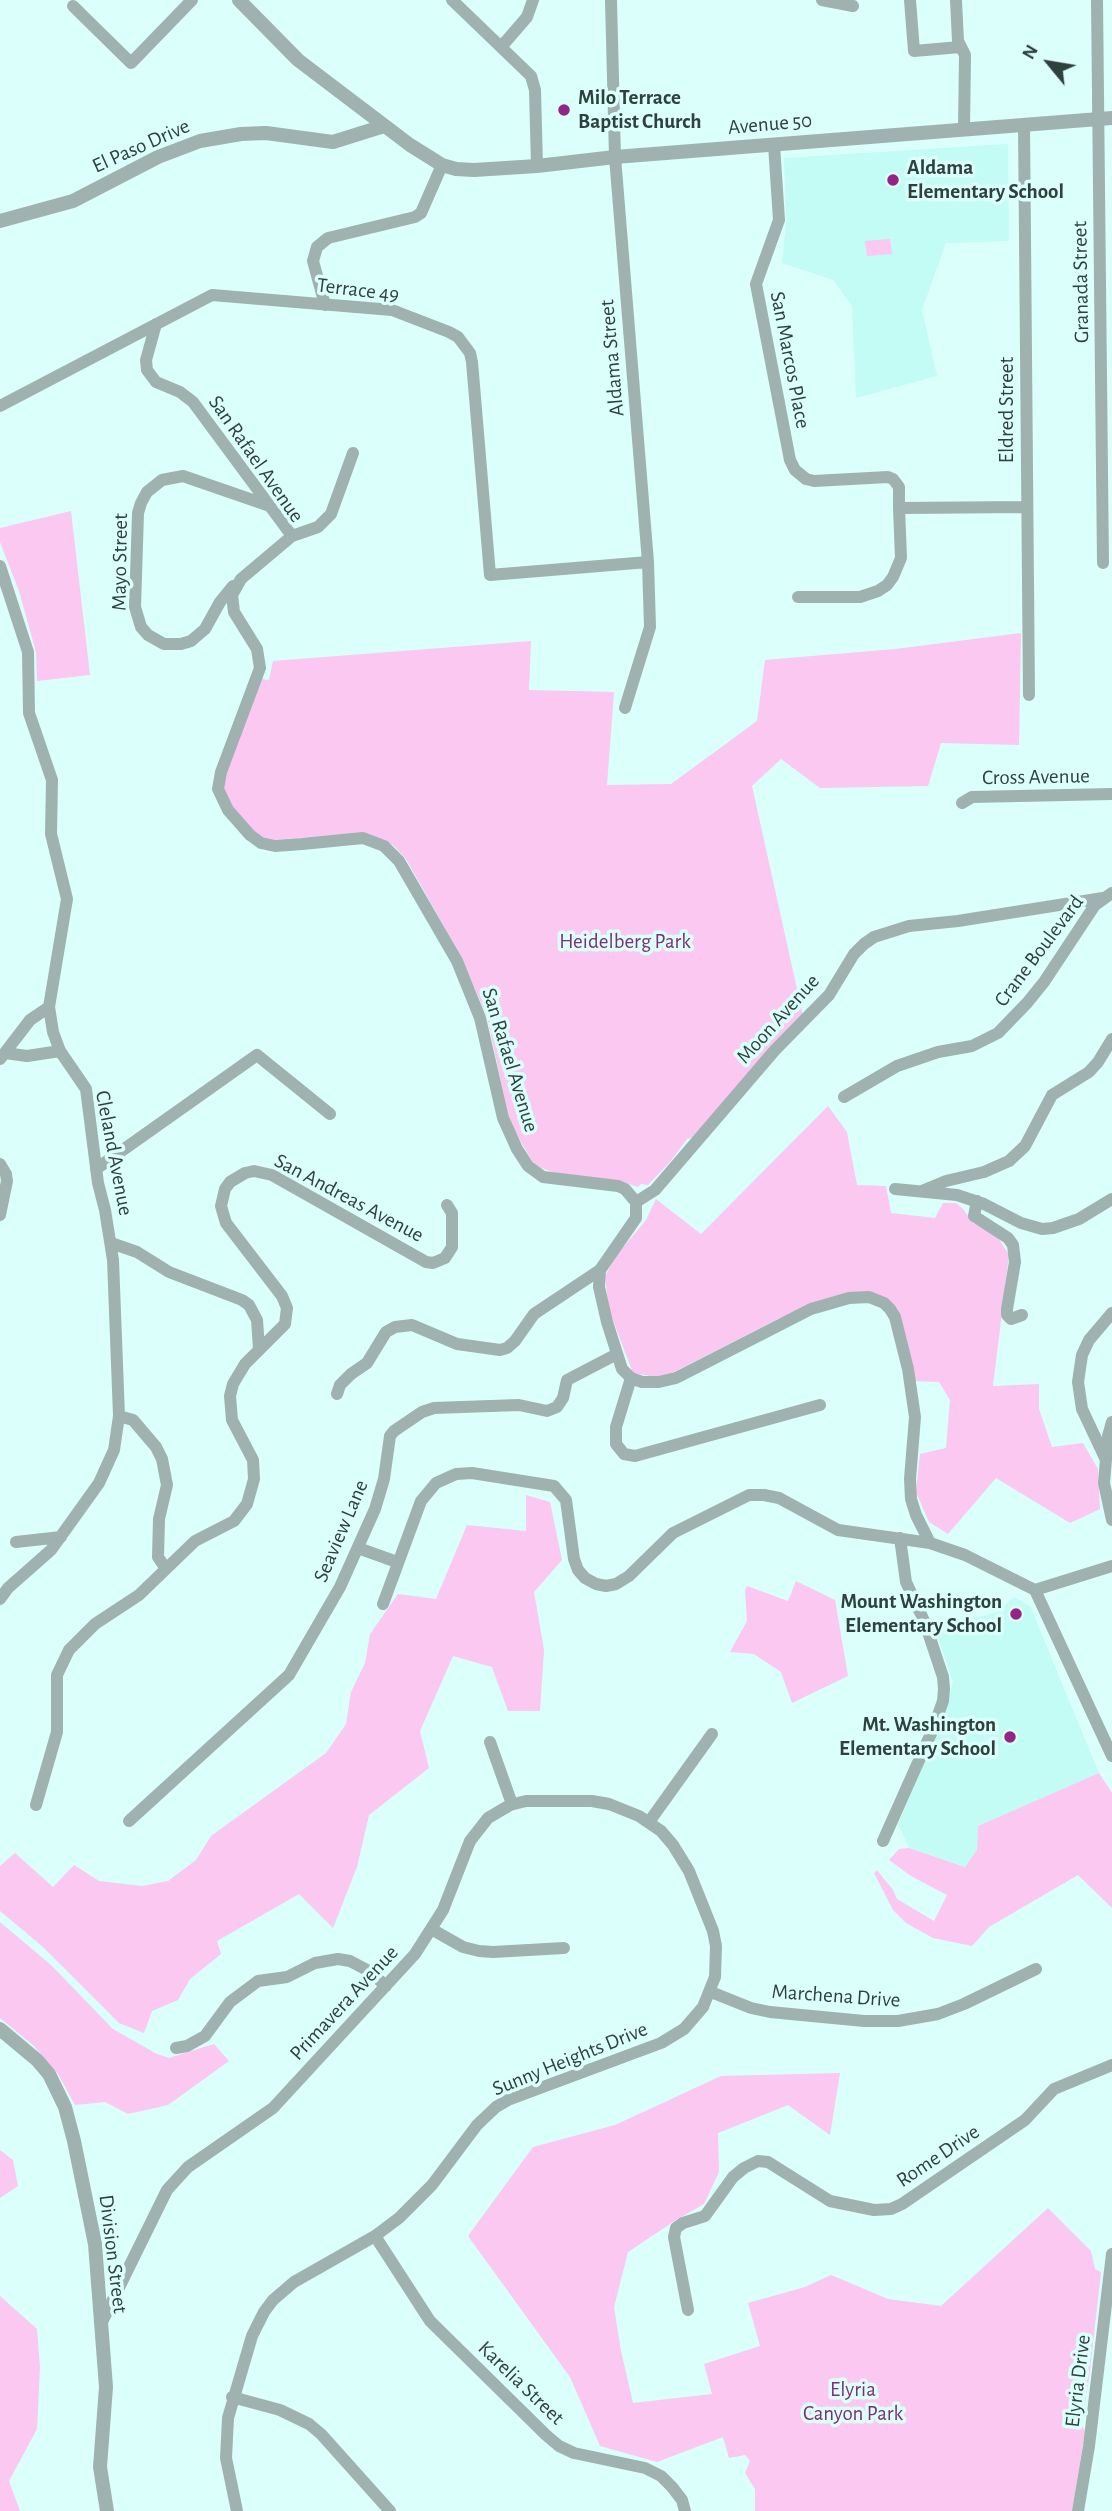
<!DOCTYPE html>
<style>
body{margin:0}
#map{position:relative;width:1112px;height:2511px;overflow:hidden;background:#dbfffb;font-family:"Alegreya Sans",sans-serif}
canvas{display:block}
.north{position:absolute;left:1014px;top:28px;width:70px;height:70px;-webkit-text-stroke:5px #dbfffb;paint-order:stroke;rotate:300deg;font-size:19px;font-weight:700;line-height:28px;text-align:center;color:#2f413f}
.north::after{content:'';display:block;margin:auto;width:24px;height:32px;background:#2f413f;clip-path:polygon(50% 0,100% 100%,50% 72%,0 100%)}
</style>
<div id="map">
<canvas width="1112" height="2511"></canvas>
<div class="north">N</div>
</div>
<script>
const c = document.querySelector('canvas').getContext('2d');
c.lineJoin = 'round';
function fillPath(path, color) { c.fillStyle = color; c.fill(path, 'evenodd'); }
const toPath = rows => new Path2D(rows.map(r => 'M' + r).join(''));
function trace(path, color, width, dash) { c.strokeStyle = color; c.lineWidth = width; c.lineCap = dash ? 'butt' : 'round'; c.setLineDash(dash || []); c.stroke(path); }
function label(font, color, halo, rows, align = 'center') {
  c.font = font + ' "Alegreya Sans",sans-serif'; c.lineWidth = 7; c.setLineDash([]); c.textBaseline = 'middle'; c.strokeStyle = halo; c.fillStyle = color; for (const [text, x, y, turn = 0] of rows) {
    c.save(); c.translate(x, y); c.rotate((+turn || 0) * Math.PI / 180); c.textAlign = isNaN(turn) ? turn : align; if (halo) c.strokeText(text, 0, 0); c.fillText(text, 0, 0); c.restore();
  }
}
fillPath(toPath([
 [1008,144,1009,241,946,243,922,310,937,376,856,398,852,306,833,280,782,263,786,222,784,158],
 [1014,1597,1030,1606,1099,1773,978,1826,977,1850,966,1867,909,1848,898,1824,943,1720,953,1682,935,1629,997,1612]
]), '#c3fbf5');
fillPath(toPath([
 [890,239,892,254,867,256,865,241],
 [71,511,90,675,37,681,36,652,19,591,0,542,0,528],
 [1021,633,1019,745,941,743,928,786,820,788,781,759,752,786,803,1016,694,1137,687,1139,669,1163,648,1185,641,1184,638,1187,617,1180,555,1173,539,1167,532,1161,513,1128,508,1114,487,1017,461,956,406,859,393,845,365,833,272,840,255,835,230,805,224,789,224,770,262,679,269,680,273,661,531,641,529,690,614,692,607,785,671,784,757,721,765,660,895,649],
 [828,1106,847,1132,857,1185,886,1186,891,1213,935,1218,943,1203,956,1203,963,1209,973,1223,997,1236,1009,1255,993,1386,1039,1384,1039,1409,1052,1447,1083,1443,1098,1469,1100,1509,1070,1523,996,1478,948,1534,929,1522,916,1492,920,1454,946,1448,950,1400,939,1382,914,1381,896,1309,848,1293,778,1319,662,1378,633,1373,609,1310,605,1276,616,1256,646,1220,656,1199,701,1234],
 [526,1495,550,1502,562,1560,534,1592,544,1650,540,1711,508,1711,492,1667,453,1656,420,1731,429,1768,369,1815,357,1867,333,1928,299,1894,217,1941,221,1954,190,1979,178,2000,152,2011,144,2033,119,2023,43,1947,0,1911,0,1866,15,1853,53,1887,74,1865,99,1881,142,1886,168,1881,196,1860,211,1836,326,1753,346,1724,351,1692,365,1663,370,1634,398,1594,436,1599,467,1525,526,1531],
 [796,1581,835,1600,848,1676,792,1703,781,1672,754,1654,730,1652,747,1621,745,1590,747,1586,788,1601],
 [1099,1773,1112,1793,1112,1908,1078,1875,989,1927,972,1946,933,1938,906,1923,893,1910,874,1873,877,1870,893,1890,897,1899,934,1921,947,1895,911,1876,889,1860,899,1849,909,1848,965,1867,977,1850,978,1826],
 [0,1922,51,1965,113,2029,157,2054,169,2058,214,2044,229,2061,168,2105,128,2114,105,2102,75,2105,58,2074,34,2046,0,2018],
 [840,2073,830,2135,788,2105,718,2133,719,2172,704,2204,676,2220,628,2252,614,2307,621,2351,633,2403,712,2394,704,2364,760,2346,748,2303,805,2287,831,2275,888,2299,941,2306,1048,2208,1091,2251,1095,2269,1101,2272,1089,2379,1081,2424,1085,2431,1072,2511,755,2511,755,2489,745,2473,750,2461,745,2455,729,2458,723,2437,657,2462,600,2446,570,2377,468,2236,533,2147,615,2125,721,2076],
 [0,2150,13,2160,18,2186,0,2198],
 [0,2296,37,2329,40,2367,37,2429,9,2481,20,2511,0,2511]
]), '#fac8f0');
trace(toPath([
 [452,0,531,76,535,90,537,166],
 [611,0,615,157,648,562,650,627,625,708],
 [822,0,853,6],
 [910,0,914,51,960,47],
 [956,0,958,41,965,55,964,130],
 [1097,0,1103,563],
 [73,6,131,63,192,0],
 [502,46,527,17,533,0],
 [1024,124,1029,695],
 [774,145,779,220,756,284,790,460,795,470,806,479,814,481,888,477,893,479,899,487,899,508,1027,507],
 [325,305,313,261,317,247,328,238,415,217,421,213,442,165],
 [156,324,146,360,147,370,156,382,180,392,193,402,292,536,241,579,232,595,234,612,257,649,260,668,221,772,218,789,228,810,250,835,261,843,275,846,302,844,363,838,384,846,399,861,457,961,480,1018,503,1118,517,1149,528,1166,543,1177,618,1186,625,1189,636,1202,636,1218,600,1270,599,1287,607,1322,622,1369,631,1378,642,1382,659,1382,676,1378,811,1309,849,1298,869,1297,884,1303,890,1309,895,1317,908,1369,915,1417,910,1479,911,1499,916,1515,930,1543,965,1555,1035,1590,1112,1756],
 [0,406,212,295,392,310,449,332,458,337,470,353,472,362,490,575,648,562],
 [292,536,318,527,331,514,353,453],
 [0,566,28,652,29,713,52,780,51,834,67,899,49,1007,53,1032,60,1051,86,1089,98,1183,105,1210,113,1260,119,1416,114,1450,99,1483,51,1550,8,1588,0,1599],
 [233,586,220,602,205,629,191,641,181,644,164,644,148,635,141,627,135,607,138,513,141,503,147,492,162,480,183,476,267,505],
 [798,597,860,597,878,591,887,585,893,577,901,558,899,508],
 [962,803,972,797,1112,794],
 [5,1053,27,1056,60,1051],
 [0,1059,30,1020,49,1007],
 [844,1097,897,1066,938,1052,972,1046,998,1033,1027,1003,1044,982,1095,905,1112,893],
 [0,1164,6,1174,7,1181,0,1215],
 [96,1169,257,1055,330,1114],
 [895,1189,957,1195,984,1204,1021,1223,1042,1229,1053,1228,1079,1219,1112,1199],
 [922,1191,946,1181,984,1172,1009,1161,1025,1146,1052,1095,1089,1072,1098,1062,1112,1039],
 [977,1201,974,1216,1008,1238,1013,1245,1015,1262,1007,1309,1007,1315,1011,1319,1022,1315],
 [636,1202,655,1190,775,1050,829,995,854,954,864,944,874,937,909,926,958,921,1103,898],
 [111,1243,137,1252,169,1272,242,1300,249,1305,257,1320,259,1349],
 [631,1378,616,1427,616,1444,624,1454,635,1456,820,1405],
 [337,1394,340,1385,351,1374,367,1363,386,1332,395,1327,412,1325,457,1344,500,1350,507,1348,515,1341,534,1314,600,1270],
 [119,1416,133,1420,156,1447,162,1459,167,1485,159,1519,158,1557,166,1569],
 [1112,1422,1108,1436,1104,1483,1112,1520],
 [1106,1460,1082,1409,1078,1382,1082,1355,1089,1340,1112,1313],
 [16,1542,61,1537],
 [358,1548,397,1562],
 [1035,1590,1112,1566],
 [383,1604,421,1501,436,1483,456,1474,472,1473,554,1486,566,1500,574,1559,578,1570,585,1578,596,1584,606,1586,616,1584,629,1576,673,1533,749,1495,764,1495,779,1498,838,1530,930,1543],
 [490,1742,512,1804],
 [36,1805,57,1732,57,1675,69,1650,95,1624,139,1595,195,1541,234,1521,247,1504,254,1479,253,1460,232,1420,230,1396,233,1384,245,1364,285,1324,287,1308,282,1296,226,1223,221,1206,225,1189,230,1182,245,1173,254,1171,272,1175,426,1262,433,1263,445,1258,452,1247,452,1213,447,1205],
 [129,1821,289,1675,340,1587,375,1509,384,1479,390,1436,394,1431,422,1412,434,1408,519,1405,547,1411,557,1407,563,1398,567,1380,617,1354],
 [649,1822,712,1734],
 [883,1841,933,1729,943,1701,944,1689,943,1677,925,1623,906,1582,900,1538],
 [433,1930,463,1947,479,1951,493,1952,564,1948],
 [711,1992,751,2008,770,2012,864,2021,898,2021,938,2014,964,2004,1036,1969],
 [176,2048,187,2046,205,2036,230,2002,258,1981,287,1977,315,1963,338,1959,350,1961,369,1971,386,1986],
 [375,2236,430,2321,546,2435,559,2446,574,2453,645,2468,661,2476,672,2487,682,2500,685,2511],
 [688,2310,674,2237,676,2228,683,2223,705,2216,733,2177,744,2168,758,2161,768,2162,830,2201,874,2210,891,2209,902,2204,1025,2120,1054,2089,1112,2065],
 [101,2324,167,2190,188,2167,273,2108,415,1954,443,1910,470,1841,488,1818,510,1805,526,1801,592,1801,609,1804,639,1816,661,1831,673,1845,689,1871,713,1931,716,1946,715,1977,703,2007,684,2029,661,2043,508,2100,496,2107,477,2125,432,2185,399,2218,375,2236,294,2282,273,2300,264,2312,252,2336,228,2418,226,2458,237,2511],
 [232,2397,280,2410,309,2424,321,2434,390,2511],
 [1078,2511,1089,2446,1112,2254]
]), '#9fb2b0', 12);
trace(toPath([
 [239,0,298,60,410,145,442,165,456,169,474,170,537,166,615,157,1112,118],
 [0,221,73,201,158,157,200,141,241,134,266,133,333,142,384,126],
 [0,2029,37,2060,49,2074,65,2107,74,2141,95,2244,106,2387,100,2467,107,2511]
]), '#9fb2b0', 14);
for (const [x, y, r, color] of [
 [564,110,7,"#922587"],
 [893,180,7,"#922587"],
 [1016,1614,7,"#922587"],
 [1010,1737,7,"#922587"]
]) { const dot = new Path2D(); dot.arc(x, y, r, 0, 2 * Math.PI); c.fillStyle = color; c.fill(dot); trace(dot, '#dbfffb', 2.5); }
label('bold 21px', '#2f413f', '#dbfffb', [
 ["Milo Terrace",578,98],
 ["Baptist Church",578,122],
 ["Aldama",907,168],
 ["Elementary School",907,192],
 ["Mount Washington",1002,1602,"right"],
 ["Elementary School",1002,1626,"right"],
 ["Mt. Washington",996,1725,"right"],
 ["Elementary School",996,1749,"right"]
], 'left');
label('21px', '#2f413f', '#dbfffb', [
 ["Avenue 50",770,124,-5],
 ["El Paso Drive",141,146,-24],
 ["Granada Street",1081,282,-91],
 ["Terrace 49",358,290,7],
 ["Aldama Street",612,358,-95],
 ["San Marcos Place",790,360,79],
 ["Eldred Street",1007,410,-90],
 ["San Rafael Avenue",256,459,55],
 ["Mayo Street",120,562,-89],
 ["Cross Avenue",1036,777,-1],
 ["Crane Boulevard",1039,951,-53],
 ["Moon Avenue",778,1019,-48],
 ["San Rafael Avenue",510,1060,73],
 ["Cleland Avenue",114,1153,79],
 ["San Andreas Avenue",349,1198,28],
 ["Seaview Lane",341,1531,-67],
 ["Marchena Drive",836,1996,4],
 ["Primavera Avenue",344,2003,-47],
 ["Sunny Heights Drive",570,2059,-22],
 ["Rome Drive",938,2156,-34],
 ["Division Street",113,2254,83],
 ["Elyria Drive",1078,2381,-83],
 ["Karelia Street",521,2383,44]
]);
label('21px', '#812e77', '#dbfffb', [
 ["Heidelberg Park",625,942],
 ["Elyria",853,2390],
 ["Canyon Park",853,2414]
]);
</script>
